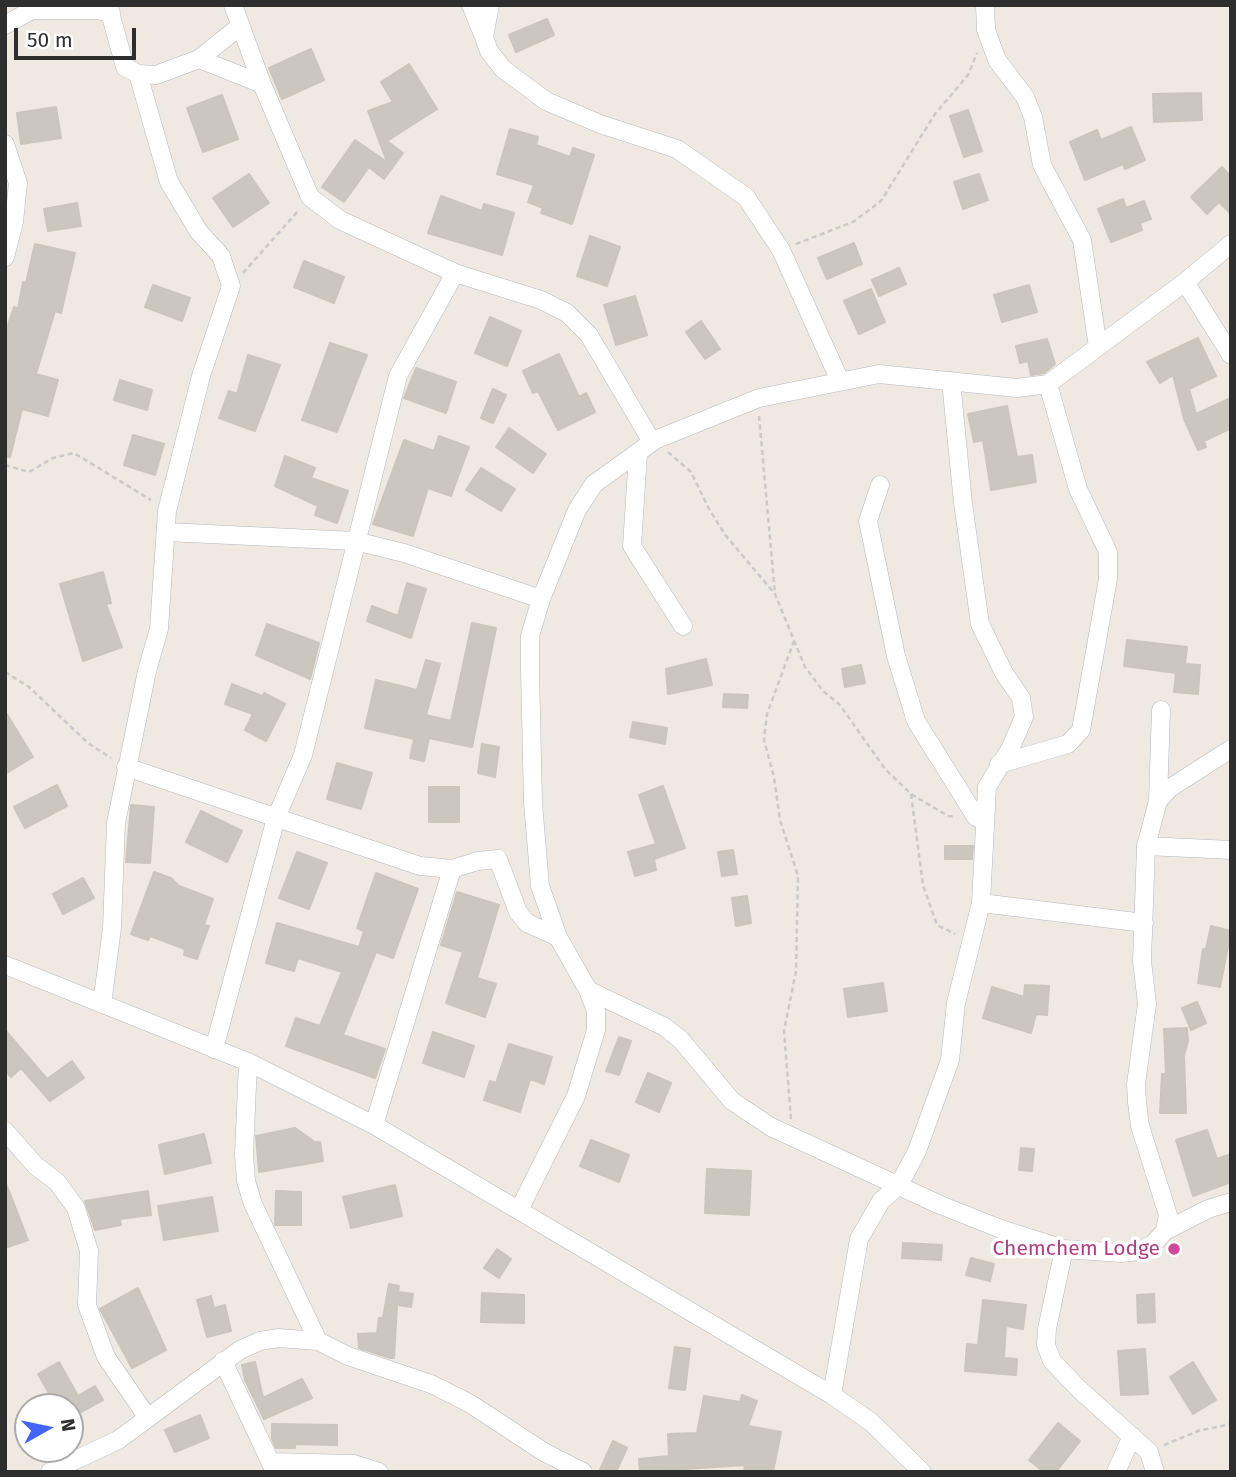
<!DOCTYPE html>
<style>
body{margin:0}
#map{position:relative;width:1236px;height:1477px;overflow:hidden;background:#efe9e1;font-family:"Fira Sans",sans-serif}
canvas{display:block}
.frame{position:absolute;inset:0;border:7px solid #2e2e2e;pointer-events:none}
.north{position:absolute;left:14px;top:1393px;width:70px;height:70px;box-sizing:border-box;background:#fff;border:2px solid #ababab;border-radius:50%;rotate:81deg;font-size:19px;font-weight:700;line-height:28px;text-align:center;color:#2e2e2e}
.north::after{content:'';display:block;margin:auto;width:24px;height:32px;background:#4264fb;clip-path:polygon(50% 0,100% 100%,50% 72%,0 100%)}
.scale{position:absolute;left:14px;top:28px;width:122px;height:32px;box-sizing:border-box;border:4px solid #2e2e2e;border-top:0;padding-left:9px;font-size:21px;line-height:24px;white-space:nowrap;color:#2e2e2e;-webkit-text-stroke:5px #fff;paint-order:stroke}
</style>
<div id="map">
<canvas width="1236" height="1477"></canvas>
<div class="frame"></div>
<div class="north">N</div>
<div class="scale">50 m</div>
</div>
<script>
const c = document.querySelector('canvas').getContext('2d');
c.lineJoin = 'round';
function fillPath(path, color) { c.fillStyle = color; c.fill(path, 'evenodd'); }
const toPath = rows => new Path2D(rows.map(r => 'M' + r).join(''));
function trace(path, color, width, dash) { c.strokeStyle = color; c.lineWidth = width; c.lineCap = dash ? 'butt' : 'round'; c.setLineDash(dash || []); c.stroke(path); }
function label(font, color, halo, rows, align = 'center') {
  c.font = font + ' "Fira Sans",sans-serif'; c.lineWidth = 7; c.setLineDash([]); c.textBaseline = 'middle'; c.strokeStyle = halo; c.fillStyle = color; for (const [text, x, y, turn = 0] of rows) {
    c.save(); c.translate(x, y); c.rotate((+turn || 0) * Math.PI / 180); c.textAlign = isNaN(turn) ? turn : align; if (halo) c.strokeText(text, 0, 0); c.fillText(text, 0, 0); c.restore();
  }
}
const building = toPath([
 [547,19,554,35,516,52,509,35,547,19],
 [311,49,324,80,282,99,269,68,311,49],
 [409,64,437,109,387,141,403,153,384,179,369,167,344,202,322,187,355,140,387,162,368,111,393,102,381,82,409,64],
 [1201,93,1202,120,1154,122,1153,94,1201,93],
 [222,95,238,139,203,152,187,108,222,95],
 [56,107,61,138,21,144,17,113,56,107],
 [968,110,982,151,964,157,950,116,968,110],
 [1131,127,1145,160,1125,169,1123,164,1085,180,1070,142,1097,130,1101,140,1131,127],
 [510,129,538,137,536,145,570,157,573,148,594,155,572,224,541,213,543,208,528,202,534,185,497,174,510,129],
 [1222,167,1231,177,1231,214,1219,202,1207,214,1191,197,1222,167],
 [249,174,269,203,233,227,213,198,249,174],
 [979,174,988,200,963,209,954,182,979,174],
 [441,196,482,211,484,204,514,213,502,255,428,233,441,196],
 [1123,199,1126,208,1144,201,1151,219,1140,223,1142,230,1111,242,1098,209,1123,199],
 [77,203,81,226,48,231,44,209,77,203],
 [590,236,620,247,607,286,577,276,590,236],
 [854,243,862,264,827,279,818,258,854,243],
 [35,244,75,253,61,313,55,311,36,374,58,380,48,416,22,409,10,457,5,457,5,334,14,307,18,309,23,282,26,283,35,244],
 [304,261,344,277,334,303,294,287,304,261],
 [899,268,906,284,879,296,872,280,899,268],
 [153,285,190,298,182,321,145,307,153,285],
 [1029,285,1037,312,1002,322,994,295,1029,285],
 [871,289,885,322,859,334,844,301,871,289],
 [635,296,647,335,616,345,604,305,635,296],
 [490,317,521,331,507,366,475,353,490,317],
 [701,321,720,349,705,359,686,332,701,321],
 [1198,338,1216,376,1189,389,1196,414,1231,398,1231,428,1204,441,1206,447,1198,450,1184,419,1173,375,1160,383,1147,362,1198,338],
 [1047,339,1055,364,1044,373,1031,375,1028,361,1020,363,1016,346,1047,339],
 [330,343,367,355,337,432,302,420,330,343],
 [559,354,579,397,586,393,595,412,558,430,538,391,533,393,523,371,559,354],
 [248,355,280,365,255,431,219,418,229,391,237,394,248,355],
 [416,368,456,382,446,413,404,398,416,368],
 [120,380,152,390,147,410,114,400,120,380],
 [493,389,506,395,493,423,481,418,493,389],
 [1007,406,1017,457,1032,455,1036,482,991,490,983,440,974,442,968,414,1007,406],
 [509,428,546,454,533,473,496,447,509,428],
 [133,435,164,444,155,475,124,465,133,435],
 [439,436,469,447,451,496,428,488,413,536,373,524,404,440,434,451,439,436],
 [285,456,315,468,311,478,348,491,337,523,315,515,318,506,275,486,285,456],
 [481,468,515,489,501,511,466,490,481,468],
 [103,572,111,603,106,604,122,647,83,661,60,584,103,572],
 [407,583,426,589,411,638,367,621,372,606,398,616,407,583],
 [472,623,496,628,472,747,429,738,424,761,410,758,414,739,365,728,376,680,417,690,426,660,440,664,426,715,451,721,472,623],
 [267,624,319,643,310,679,256,655,267,624],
 [1127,640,1187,647,1185,664,1200,665,1198,694,1174,692,1176,673,1124,666,1127,640],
 [706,659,712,685,668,694,666,669,706,659],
 [861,665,865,683,845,687,842,669,861,665],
 [232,684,262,696,264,693,285,704,266,741,245,730,253,714,225,704,232,684],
 [724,694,748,695,747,708,723,707,724,694],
 [5,711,33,757,5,774,5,711],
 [633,722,667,728,665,744,630,737,633,722],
 [482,744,499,747,495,777,478,773,482,744],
 [337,763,372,773,361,809,327,799,337,763],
 [57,785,67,806,25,828,14,807,57,785],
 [663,786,685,848,654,859,656,870,635,876,628,852,656,844,639,795,663,786],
 [429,787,459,787,459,822,429,822,429,787],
 [131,805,154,807,150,863,126,862,131,805],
 [201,811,242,831,227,862,186,842,201,811],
 [945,846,973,846,972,859,945,859,945,846],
 [733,850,737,874,722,876,718,852,733,850],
 [297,852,327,863,309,909,279,898,297,852],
 [154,872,171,878,179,886,213,899,204,925,209,926,197,959,184,955,185,949,150,936,148,940,131,934,154,872],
 [376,873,418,889,393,958,376,952,343,1035,385,1049,375,1078,286,1046,296,1018,320,1026,342,972,298,958,294,971,266,963,277,923,359,947,364,931,357,928,376,873],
 [83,878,94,898,63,914,53,894,83,878],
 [457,892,499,905,477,978,496,984,485,1017,446,1003,463,952,441,945,457,892],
 [747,896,751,923,736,926,732,898,747,896],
 [1211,926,1231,931,1220,987,1198,983,1203,949,1206,949,1211,926],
 [883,983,887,1011,848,1017,844,989,883,983],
 [1025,985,1049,986,1047,1015,1036,1014,1031,1033,983,1018,992,987,1024,997,1025,985],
 [1197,1002,1206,1023,1191,1030,1182,1008,1197,1002],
 [1187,1028,1188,1041,1184,1056,1186,1113,1160,1113,1162,1074,1166,1074,1164,1029,1187,1028],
 [5,1030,47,1079,72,1061,84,1078,50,1101,21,1068,11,1077,5,1071,5,1030],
 [433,1032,474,1046,464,1077,423,1063,433,1032],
 [619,1037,631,1041,619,1075,606,1071,619,1037],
 [509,1044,552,1057,544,1084,530,1079,520,1112,484,1100,490,1081,496,1083,509,1044],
 [648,1073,671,1083,659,1112,636,1102,648,1073],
 [295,1128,315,1142,320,1142,323,1161,259,1172,256,1136,295,1128],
 [1207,1130,1217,1159,1231,1154,1231,1182,1193,1196,1176,1140,1207,1130],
 [204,1134,211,1163,165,1174,159,1145,204,1134],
 [591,1140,629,1155,619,1182,580,1166,591,1140],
 [1021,1148,1034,1149,1032,1171,1019,1170,1021,1148],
 [707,1169,751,1171,749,1215,705,1213,707,1169],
 [5,1181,28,1240,5,1248,5,1181],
 [395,1185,402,1216,351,1228,343,1197,395,1185],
 [148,1191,151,1215,120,1219,121,1225,95,1230,85,1201,148,1191],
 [276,1191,301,1192,301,1225,275,1225,276,1191],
 [212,1197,218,1231,164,1240,158,1206,212,1197],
 [903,1243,942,1245,941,1260,902,1258,903,1243],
 [497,1249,511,1259,499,1278,484,1268,497,1249],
 [971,1258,994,1264,990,1281,966,1275,971,1258],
 [389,1284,399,1286,398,1292,413,1294,411,1307,397,1305,394,1358,390,1358,359,1348,358,1334,377,1333,379,1318,383,1318,389,1284],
 [138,1288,166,1350,132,1368,100,1309,138,1288],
 [482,1293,524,1295,524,1323,481,1322,482,1293],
 [1154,1294,1155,1322,1138,1323,1137,1295,1154,1294],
 [211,1296,214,1308,225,1305,231,1331,207,1337,197,1300,211,1296],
 [983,1300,1026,1305,1023,1329,1006,1326,1004,1358,1017,1359,1016,1375,965,1371,967,1344,978,1345,983,1300],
 [675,1347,690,1349,685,1390,669,1388,675,1347],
 [1145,1349,1148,1394,1121,1395,1118,1351,1145,1349],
 [59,1362,78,1396,95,1386,103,1400,70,1418,70,1407,57,1407,38,1374,59,1362],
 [255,1362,263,1398,302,1379,312,1398,264,1419,245,1380,242,1365,255,1362],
 [1193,1362,1216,1400,1193,1414,1170,1377,1193,1362],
 [742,1395,757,1401,748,1426,781,1432,773,1472,744,1472,745,1465,640,1472,639,1459,669,1456,668,1434,697,1433,704,1396,740,1402,742,1395],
 [200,1415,209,1438,175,1452,165,1430,200,1415],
 [1058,1423,1080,1441,1056,1472,1044,1472,1029,1460,1058,1423],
 [272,1424,337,1425,337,1445,295,1444,295,1448,276,1448,272,1439,272,1424],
 [613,1441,627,1448,616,1472,599,1472,613,1441]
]);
fillPath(building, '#cbc7bf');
trace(building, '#cbc5ba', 2);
const minor = toPath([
 [108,5,125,67,138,74,156,75,199,59,239,27],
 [233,5,262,84,310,197,340,220,455,273,541,300,567,313,589,335,652,442],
 [471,5,483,35],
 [490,5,484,37,489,51,503,69,546,101,600,124,677,149,746,197,781,250,840,381],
 [985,5,986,30,997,60,1025,97,1033,117,1042,165,1082,240,1098,347],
 [32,10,97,10,111,13],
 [5,25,41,5],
 [199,59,262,84],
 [5,144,18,183,14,222,5,257],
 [1185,282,1231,355],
 [638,454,632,546,683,626],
 [880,485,868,521,896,656,916,721,976,817,984,820],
 [167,532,355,541,404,553,541,599],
 [999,764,1068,744,1081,730,1108,579,1108,552,1078,489,1048,384],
 [126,767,420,866,452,869,374,1125],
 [1158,801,1161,710],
 [1146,846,1231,850],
 [452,869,478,861,498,859,518,912,527,923,558,937],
 [981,903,1144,923],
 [5,965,248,1062,374,1125,832,1395,871,1422,922,1472],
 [588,990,665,1027,681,1040,732,1101,771,1127,938,1204,1001,1229,1064,1249,1121,1253,1140,1251,1153,1244,1165,1231,1168,1215,1140,1126,1137,1102,1136,1084,1147,1004,1142,961,1146,846,1158,801,1170,788,1231,749],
 [102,1004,112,928,116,823,147,671,159,629,167,511,201,376,231,286,221,256,199,232,169,182,138,74],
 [214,1049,276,818,303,755,398,376,455,273],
 [248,1062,244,1155,246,1181,253,1204,318,1341],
 [5,1131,36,1166,57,1182,76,1208,89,1251,87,1305,106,1357,148,1418],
 [519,1210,576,1096,596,1030,596,1011,588,990,558,937,540,886,533,803,530,670,530,636,541,599,577,510,594,484,655,440,759,398,879,374,1017,388,1048,384,1185,282,1231,244],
 [1165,1231,1208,1209,1231,1202],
 [1064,1249,1047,1329,1046,1345,1052,1361,1080,1390,1149,1452,1155,1472],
 [223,1361,275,1472],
 [832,1395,859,1239,881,1201,899,1185,917,1151,950,1060,956,1003,981,903,987,787,1010,749,1024,717,1021,698,1004,673,980,624,963,503,951,381],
 [271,1462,354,1464,379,1472],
 [50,1472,118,1440,240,1350,260,1341,279,1338,318,1341,348,1356,431,1384,469,1403,544,1452,583,1472],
 [1116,1472,1132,1436]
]);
trace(minor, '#b4b7c1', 19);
trace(toPath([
 [796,244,853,222,881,201,935,114,968,75,977,53],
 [243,273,299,210],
 [759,416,775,594],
 [668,452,691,472,709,509,726,536,775,594,805,667,823,691,840,705,885,769,911,794,948,816,956,817],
 [5,465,29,472,53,458,74,453,151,500],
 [5,672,29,687,88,743,111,758],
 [911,794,923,885,937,925,955,934],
 [791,1119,784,1031,796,971,798,876,780,820,774,777,764,740,767,714,794,641],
 [1164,1445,1198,1431,1231,1424]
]), '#c9c9c9', 2.5, [5, 3.5]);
trace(minor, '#fff', 18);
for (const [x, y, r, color] of [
 [1174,1249,7,"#d1479c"]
]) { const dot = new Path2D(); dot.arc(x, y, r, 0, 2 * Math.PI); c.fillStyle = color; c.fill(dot); trace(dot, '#fff', 2.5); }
label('21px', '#b23c85', '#fff', [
 ["Chemchem Lodge",1160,1249]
], 'right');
</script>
